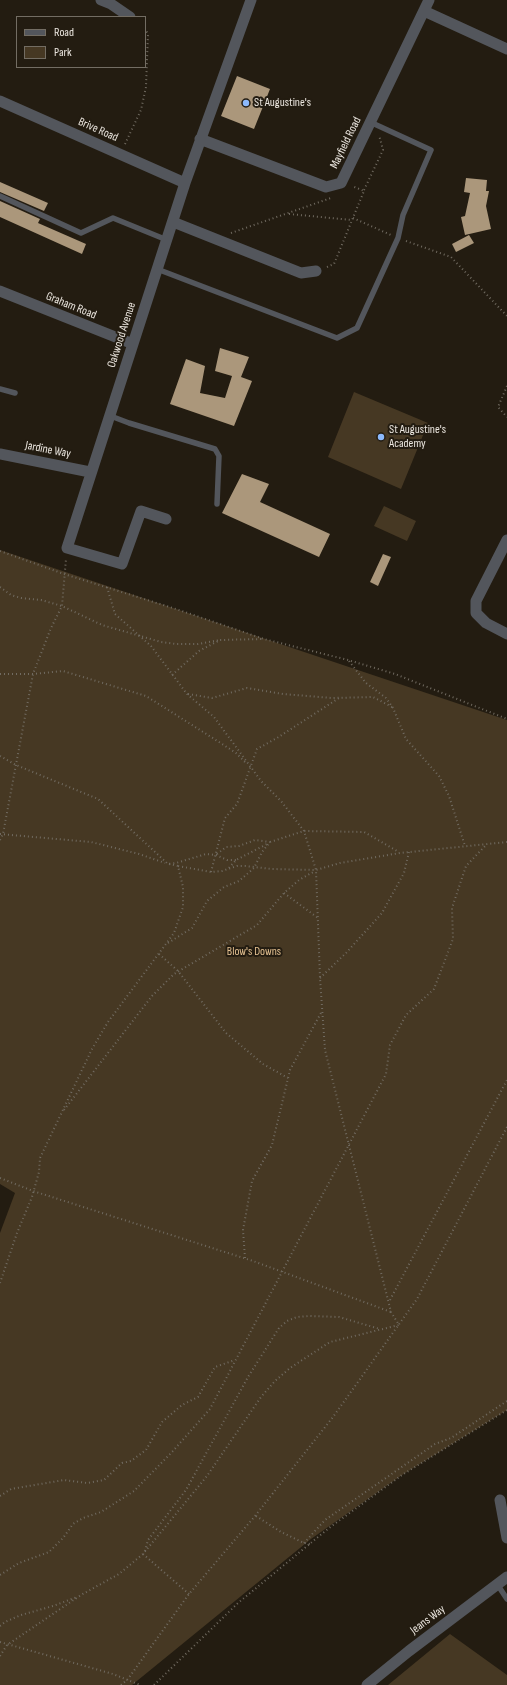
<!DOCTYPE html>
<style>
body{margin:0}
#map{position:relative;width:507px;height:1685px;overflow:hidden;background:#231c11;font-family:"Sofia Sans Condensed",sans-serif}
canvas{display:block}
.legend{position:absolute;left:16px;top:16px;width:130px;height:52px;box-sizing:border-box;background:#231c11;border:1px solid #736d63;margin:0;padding:5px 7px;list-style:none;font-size:12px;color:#ebe6df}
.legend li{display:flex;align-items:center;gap:8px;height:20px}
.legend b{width:20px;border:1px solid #736d63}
</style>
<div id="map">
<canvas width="507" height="1685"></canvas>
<ul class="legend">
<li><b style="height:5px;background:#53565c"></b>Road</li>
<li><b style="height:11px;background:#463823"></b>Park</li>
</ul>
</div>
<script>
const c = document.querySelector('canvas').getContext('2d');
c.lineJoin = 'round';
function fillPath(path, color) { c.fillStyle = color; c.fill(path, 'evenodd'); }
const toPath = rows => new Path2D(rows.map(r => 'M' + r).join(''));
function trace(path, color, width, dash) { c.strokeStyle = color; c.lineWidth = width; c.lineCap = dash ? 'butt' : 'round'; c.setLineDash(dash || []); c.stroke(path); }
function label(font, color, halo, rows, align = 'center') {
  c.font = font + ' "Sofia Sans Condensed",sans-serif'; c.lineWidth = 4; c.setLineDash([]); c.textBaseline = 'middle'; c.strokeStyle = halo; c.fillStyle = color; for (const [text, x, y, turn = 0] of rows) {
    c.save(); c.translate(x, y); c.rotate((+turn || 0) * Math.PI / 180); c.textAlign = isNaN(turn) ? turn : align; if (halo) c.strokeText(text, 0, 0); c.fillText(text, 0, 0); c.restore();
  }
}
fillPath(toPath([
 [354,392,428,423,401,489,328,457],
 [384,506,416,521,407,541,374,526],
 [0,550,507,720,507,1410,402,1475,311,1539,132,1685,0,1685,0,1233,15,1193,0,1184],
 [450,1634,507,1675,507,1685,388,1685]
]), '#463823');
fillPath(toPath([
 [237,76,270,89,254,129,221,116],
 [466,178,487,180,486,191,489,191,486,206,491,229,465,235,461,217,465,216,470,193,464,192],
 [0,182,48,203,44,211,0,192],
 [0,201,40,219,38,223,86,244,82,254,0,217],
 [469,235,474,243,456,252,452,244],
 [220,348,249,357,241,377,252,381,234,426,170,404,186,359,205,366,200,393,225,398,232,376,215,371],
 [242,474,269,484,260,502,330,534,319,557,222,513],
 [383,554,391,557,378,586,370,582]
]), '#ab977b');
trace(toPath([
 [125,144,141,110,146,87,148,34,145,29],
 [364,190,383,150,379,135],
 [289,214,352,220],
 [353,218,391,235],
 [231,233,331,198],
 [406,241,451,257,507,316],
 [327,267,334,264,364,191,352,186],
 [507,386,498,407,507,417],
 [0,551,64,574,176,609,264,639,348,660,395,674,507,719],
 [0,587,11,595,21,598,41,600,62,606,102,625,161,642,176,644,198,644,220,640],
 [349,661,366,683,386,698,393,708,406,739,439,776,449,796,465,846],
 [0,674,33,674,63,671,146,696,219,742,236,753,246,763],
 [172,675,199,651,220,640,263,639],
 [188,694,212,698,247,688,283,694,332,698,373,697,392,707],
 [0,756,16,765,98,799,168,864,176,863,206,854,216,855,227,860,236,860],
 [0,834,91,842,139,854,165,863],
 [0,840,3,834,33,674,51,628,62,606,66,559],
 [217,854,226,847,239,846,255,840,270,842],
 [169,864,178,866],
 [229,868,236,860,269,843],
 [211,872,225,818,237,804,257,749,277,738,339,698],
 [284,893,318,918],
 [168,943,192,928,207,901,224,887,239,881,254,868,262,852,270,842,304,831,364,832,399,852],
 [159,954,178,971,226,1033,263,1064,288,1078],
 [320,978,346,953,382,913,404,873,409,852],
 [64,1110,152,996,174,974,257,925,284,893,299,880,315,871],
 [0,1178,33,1191,253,1261,391,1312],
 [245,1258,243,1230,252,1181,272,1145,290,1070,322,1011],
 [0,1283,17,1233,32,1197,39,1172,40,1158,92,1049,108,1022,174,933,183,907,183,887,178,866,211,872,222,871,237,866,245,866,272,869,316,870,340,863,400,853,507,842],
 [390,1300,507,1080],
 [0,1496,11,1489,64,1480,87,1483,104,1480,122,1463,131,1461,146,1450,162,1422,182,1405,198,1397,215,1367,235,1360],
 [256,1516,281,1532,304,1543,310,1544],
 [304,1543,325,1520,435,1444,451,1438,507,1401],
 [145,1551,148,1540,186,1490,248,1377,279,1328,287,1321,297,1317,309,1316,339,1317,380,1329],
 [143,1554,189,1594],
 [0,1575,19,1563,49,1552,63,1538,73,1524,83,1518,101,1512,134,1491,173,1451,210,1409,386,1074,390,1045,406,1015,434,989,453,939,452,908,466,866,487,844],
 [0,1626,5,1622,21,1615,53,1606,77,1597],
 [0,1642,113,1674,140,1685],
 [0,1656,7,1645,81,1595,119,1574,143,1554,207,1476,261,1397,275,1381,290,1368,330,1342,399,1325,391,1312,325,1050,320,978,316,870,304,831,281,801,261,781,214,717,187,694,151,646,115,614,107,587],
 [121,1685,128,1679,189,1594,255,1516,333,1417,417,1299,507,1127],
 [154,1685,238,1603,329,1528,402,1475,507,1410]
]), '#716b61', 2, [1, 3]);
trace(toPath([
 [0,196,81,233,113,218,167,240],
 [157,269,337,338,357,328,398,238,403,215,431,150,370,122],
 [0,389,15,393],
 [108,415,129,423,215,449,219,456,217,504],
 [497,1584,507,1599]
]), '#53565c', 5.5);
trace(toPath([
 [101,0,111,4,130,17],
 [424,11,507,49],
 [0,101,185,183],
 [200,139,326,187,341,183,429,0],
 [173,222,301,273,316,271],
 [0,291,133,344],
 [0,454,90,472],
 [166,519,141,511,122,564,67,548,185,183,251,0],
 [507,540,476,601,476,613,486,623,507,634],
 [500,1500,507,1538],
 [367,1685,409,1651,507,1577]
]), '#53565c', 11);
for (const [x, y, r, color] of [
 [246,103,4,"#8cb9fc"],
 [381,437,4,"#8cb9fc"]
]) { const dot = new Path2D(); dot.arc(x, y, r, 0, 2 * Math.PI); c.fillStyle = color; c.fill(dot); trace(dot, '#231c11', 1.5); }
label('12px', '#ebe6df', '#231c11', [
 ["St Augustine's",254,103],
 ["St Augustine's",389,430],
 ["Academy",389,444]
], 'left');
label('12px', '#ebe6df', '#231c11', [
 ["Brive Road",98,130,24],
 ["Mayfield Road",346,143,-64],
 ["Graham Road",71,306,22],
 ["Oakwood Avenue",122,335,-72],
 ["Jardine Way",48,450,11],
 ["Jeans Way",428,1620,-37]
]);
label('12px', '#e4c191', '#231c11', [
 ["Blow's Downs",254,952]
]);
</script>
